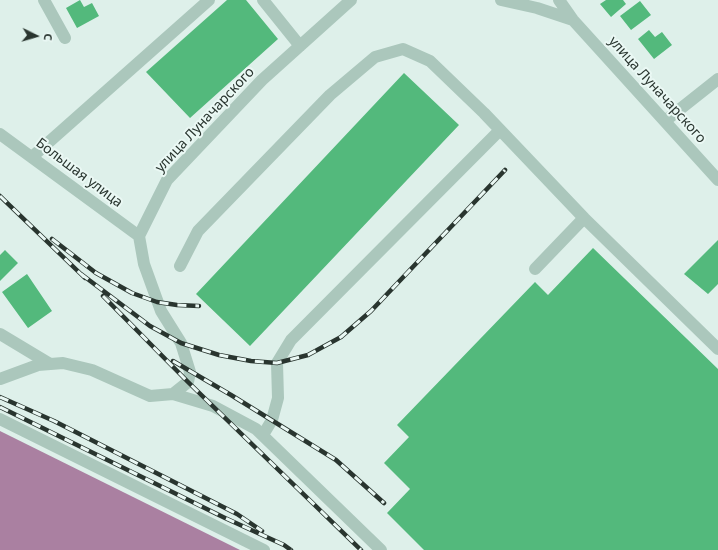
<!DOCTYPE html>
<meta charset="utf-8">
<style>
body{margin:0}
#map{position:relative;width:718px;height:550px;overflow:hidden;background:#def0ea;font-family:"Noto Sans",sans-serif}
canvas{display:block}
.north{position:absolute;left:16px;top:16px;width:40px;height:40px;-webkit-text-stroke:3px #eaf8f4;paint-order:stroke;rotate:95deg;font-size:11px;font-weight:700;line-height:16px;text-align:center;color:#29352f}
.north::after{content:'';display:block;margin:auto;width:14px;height:18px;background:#29352f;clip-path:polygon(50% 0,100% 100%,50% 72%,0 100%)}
</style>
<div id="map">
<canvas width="718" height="550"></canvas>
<div class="north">С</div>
</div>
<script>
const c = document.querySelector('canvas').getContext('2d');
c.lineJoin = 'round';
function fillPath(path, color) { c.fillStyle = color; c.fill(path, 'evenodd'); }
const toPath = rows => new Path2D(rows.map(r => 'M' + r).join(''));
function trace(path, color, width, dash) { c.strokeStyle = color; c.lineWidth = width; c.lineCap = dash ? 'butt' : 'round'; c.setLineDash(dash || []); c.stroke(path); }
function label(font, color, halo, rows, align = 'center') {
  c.font = font + ' "Noto Sans",sans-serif'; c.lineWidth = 4; c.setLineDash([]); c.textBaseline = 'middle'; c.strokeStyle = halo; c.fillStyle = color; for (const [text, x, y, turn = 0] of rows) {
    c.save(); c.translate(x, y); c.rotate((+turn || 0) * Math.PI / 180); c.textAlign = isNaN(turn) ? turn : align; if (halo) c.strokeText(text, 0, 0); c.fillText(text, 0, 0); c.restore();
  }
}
fillPath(toPath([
 [0,431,240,550,0,550]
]), '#aa80a1');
fillPath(toPath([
 [80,0,84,7,92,3,99,16,77,28,66,8],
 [227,0,246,0,278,39,190,118,146,72],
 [606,0,623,0,626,4,611,17,600,4],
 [640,1,651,15,631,30,620,16],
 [649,30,655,37,662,32,672,45,654,59,638,39],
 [404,73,459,125,250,346,196,294],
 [718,240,718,284,708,294,684,274],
 [593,248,718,369,718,550,424,550,387,513,410,489,384,463,409,437,397,425,535,282,548,295],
 [5,250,18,263,0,281,0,255],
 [27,274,52,311,28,328,2,292]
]), '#53b97c');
trace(toPath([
 [44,0,65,38],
 [263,0,300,46],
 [501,0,537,8,573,20],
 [559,0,573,20,718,180],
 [665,121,718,79],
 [0,134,139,236],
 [32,157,209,0],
 [584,218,718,349],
 [180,266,198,231,330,95,375,57,403,49,430,61,484,113,584,218,535,269],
 [0,334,50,364],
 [0,379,38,365,63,363,92,370,150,396,173,394,188,382,190,372,181,343,161,311,144,264,139,236,167,180,262,80,351,0],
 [173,394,213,406,256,429,381,550],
 [0,419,264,550],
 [263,435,272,420,278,398,277,363,291,340,500,130]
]), '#abc7bc', 12);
const rail = toPath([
 [0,196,85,278],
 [52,239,96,273,132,293,157,302,177,305,199,306],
 [81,274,150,326,181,343,219,355,251,361,277,363,308,355,341,337,371,311,505,170],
 [103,296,188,382,361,550],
 [173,361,231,395,336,460,384,503],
 [0,397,54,421,237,514,262,531],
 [0,407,225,518,284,545,291,550]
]);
trace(rail, '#29352f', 4.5);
trace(rail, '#eaf8f4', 3, [9]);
label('14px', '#29352f', '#eaf8f4', [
 ["улица Луначарского",657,90,48],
 ["улица Луначарского",205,120,-47],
 ["Большая улица",79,173,37]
]);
</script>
